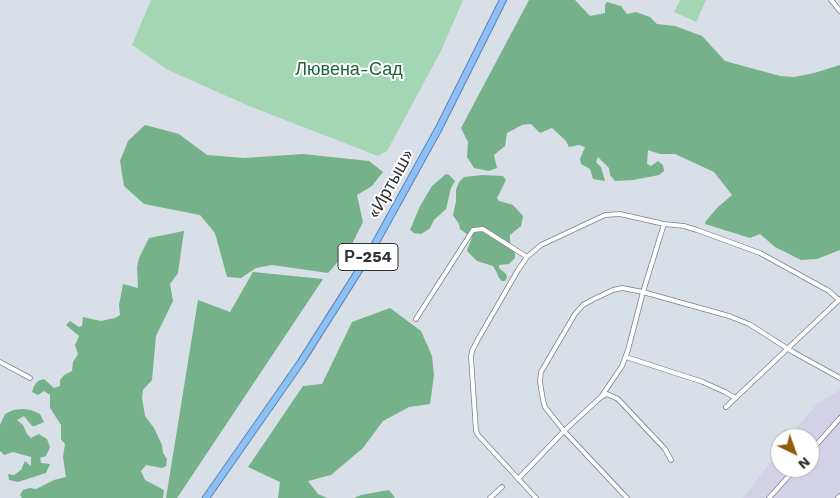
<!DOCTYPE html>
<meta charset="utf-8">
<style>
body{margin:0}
#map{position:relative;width:840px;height:498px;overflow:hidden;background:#d8dfe6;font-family:"Work Sans",sans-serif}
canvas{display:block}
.north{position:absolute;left:770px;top:428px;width:50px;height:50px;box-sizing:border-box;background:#fff;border:1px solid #acadae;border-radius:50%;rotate:138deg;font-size:14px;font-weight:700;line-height:20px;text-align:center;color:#2f3134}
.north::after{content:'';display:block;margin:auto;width:18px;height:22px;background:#915c0f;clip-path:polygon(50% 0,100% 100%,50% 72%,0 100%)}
</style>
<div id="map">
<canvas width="840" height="498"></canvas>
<div class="north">N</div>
</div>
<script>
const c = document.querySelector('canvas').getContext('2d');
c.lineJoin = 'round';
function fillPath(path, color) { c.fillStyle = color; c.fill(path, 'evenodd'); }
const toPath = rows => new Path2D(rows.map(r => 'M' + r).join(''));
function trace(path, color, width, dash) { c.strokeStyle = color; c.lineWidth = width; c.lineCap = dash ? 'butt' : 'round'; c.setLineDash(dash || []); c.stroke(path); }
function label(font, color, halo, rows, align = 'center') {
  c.font = font + ' "Work Sans",sans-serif'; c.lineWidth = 4; c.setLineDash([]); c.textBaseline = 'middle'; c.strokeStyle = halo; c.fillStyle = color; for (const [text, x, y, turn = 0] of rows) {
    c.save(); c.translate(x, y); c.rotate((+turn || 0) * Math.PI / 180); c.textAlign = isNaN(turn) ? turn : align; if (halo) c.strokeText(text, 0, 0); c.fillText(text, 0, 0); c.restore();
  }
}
fillPath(toPath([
 [840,390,840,498,743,498,780,449,780,468,810,468,810,438,788,438,817,404]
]), '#d3d1e7');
fillPath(toPath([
 [151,0,463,0,441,51,387,151,378,156,249,106,168,70,132,45],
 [680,0,706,0,696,22,674,12]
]), '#a4d6b3');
fillPath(toPath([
 [529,0,575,0,590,16,605,13,605,5,607,2,621,6,627,14,636,12,650,17,657,24,675,26,702,36,725,61,780,76,794,77,814,73,840,65,840,250,817,259,801,260,775,247,760,234,750,238,705,224,706,221,717,208,732,195,714,172,675,154,660,154,648,150,647,164,651,166,658,161,663,165,664,171,659,175,633,180,615,181,610,175,609,168,598,157,596,162,601,167,605,181,593,179,590,169,581,164,580,159,585,147,579,145,569,147,566,141,552,128,540,133,531,124,522,125,507,133,505,146,494,155,497,168,489,171,474,168,467,157,468,142,461,128],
 [145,125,179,134,207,155,244,158,303,154,369,161,383,172,372,186,357,195,363,222,350,248,328,273,272,265,256,268,241,278,227,277,215,233,200,215,144,204,124,186,120,161,128,141],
 [446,174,449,175,455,181,451,188,446,209,434,220,430,228,426,231,421,234,414,233,410,230,420,206,432,186],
 [482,175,503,176,506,180,497,198,499,201,513,205,523,216,521,226,510,235,510,242,515,253,515,258,509,264,499,265,499,268,506,274,507,277,505,281,502,281,499,278,496,271,493,266,477,261,468,252,467,250,472,238,460,229,459,224,453,215,456,201,456,190,459,182,464,177],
 [184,231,178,273,170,284,173,301,156,336,152,380,143,390,142,398,145,416,154,428,162,445,163,453,167,459,166,466,162,468,146,465,141,471,145,480,164,490,163,498,22,498,20,495,23,490,30,488,36,489,54,480,66,477,63,457,65,444,61,439,61,425,50,408,50,395,44,391,38,395,32,392,34,386,38,381,44,379,54,388,60,386,60,380,64,375,72,371,73,362,78,354,75,345,79,336,66,325,70,321,79,327,82,326,83,317,101,321,115,318,120,315,119,305,123,284,138,288,137,267,139,258,149,238],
 [253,272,323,279,177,498,166,498,198,300,230,312],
 [390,308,421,331,432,356,434,375,430,404,409,407,383,421,363,448,331,475,308,481,318,494,327,498,278,498,280,482,248,467,303,386,322,384,352,322],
 [22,409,31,410,40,414,44,422,35,426,32,426,24,416,17,420,23,425,27,434,31,438,39,434,47,439,50,447,46,456,40,458,41,463,50,464,46,473,18,482,9,480,8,474,14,475,21,470,25,461,31,466,31,457,13,452,4,455,0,451,0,425,5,414,13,410],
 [389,490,395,498,354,498,361,495]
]), '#75b289');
const minor = toPath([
 [831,0,840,11],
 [416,319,473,230,483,229,527,257],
 [626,357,703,382,725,392,735,398],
 [0,362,30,378],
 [601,397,607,394,618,399,665,449,671,460],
 [726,407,840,299],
 [810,452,840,418],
 [518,479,564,431,601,397,622,366,628,350,643,292,664,224],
 [490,498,502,487],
 [536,498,478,435,476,431,471,357,472,351,477,341,518,270,527,257,541,245,605,215,620,214,664,224,684,226,697,230,760,253,829,291,839,300],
 [627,498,564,431,545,407,543,400,540,382,541,372,575,314,583,305,592,300,613,290,622,288,643,292,729,316,749,324,793,352,840,378],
 [769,498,796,468],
 [838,498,840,496]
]);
const trunk = toPath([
 [206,498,301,362,370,253,439,128,503,0]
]);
trace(minor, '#7c8289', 5.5);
trace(trunk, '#5b84b2', 8);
trace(minor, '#fff', 4);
trace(trunk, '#8ec0f8', 6);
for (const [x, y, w] of [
 [368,257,60]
]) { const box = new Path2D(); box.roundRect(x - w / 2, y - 13.5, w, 27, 4); c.fillStyle = '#fff'; c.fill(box); trace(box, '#2f3134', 1); }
label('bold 16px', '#2f3134', null, [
 ["Р-254",368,257]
]);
label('18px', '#20643c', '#fff', [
 ["Лювена-Сад",349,70]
]);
label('18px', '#2f3134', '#fff', [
 ["«Иртыш»",391,184,-61]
]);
</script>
